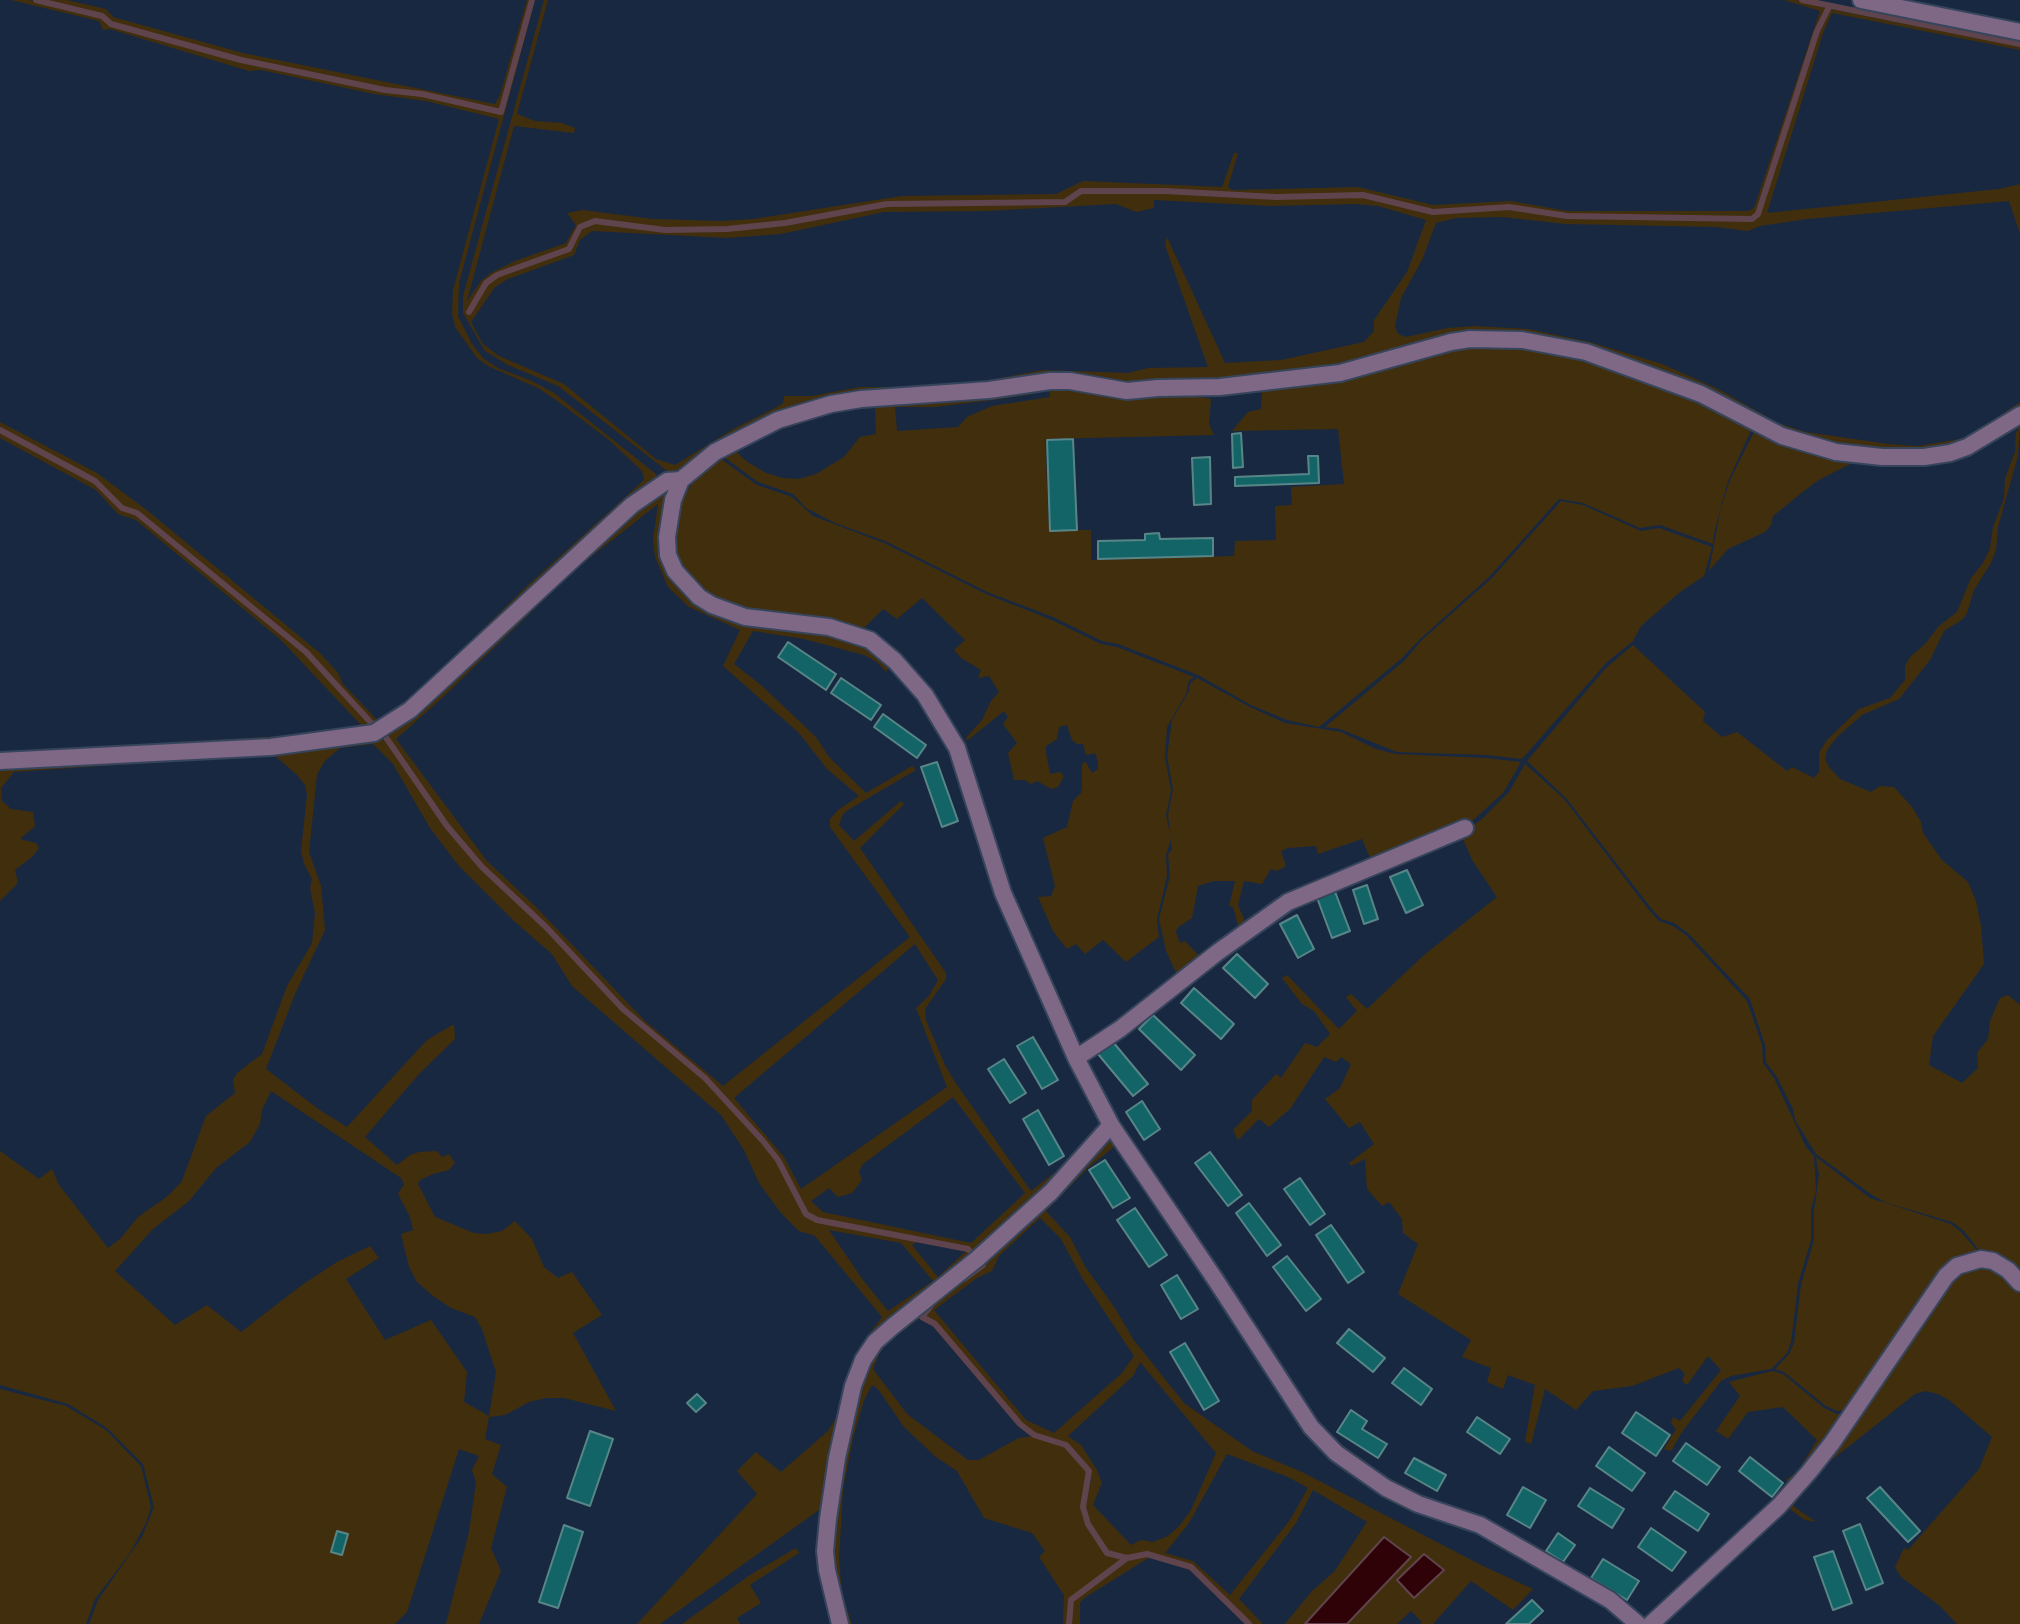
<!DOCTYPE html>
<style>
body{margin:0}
canvas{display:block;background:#182840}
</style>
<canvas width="2020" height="1624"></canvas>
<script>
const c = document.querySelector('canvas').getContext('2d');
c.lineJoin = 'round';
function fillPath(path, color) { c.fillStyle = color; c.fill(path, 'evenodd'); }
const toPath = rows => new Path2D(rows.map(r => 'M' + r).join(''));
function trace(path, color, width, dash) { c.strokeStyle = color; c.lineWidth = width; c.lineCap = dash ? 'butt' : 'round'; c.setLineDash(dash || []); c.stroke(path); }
fillPath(toPath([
 [11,0,29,0,100,17,110,25,252,65,385,92,421,95,500,113,535,0,459,283,458,316,472,344,484,359,498,368,532,381,554,393,656,474,658,480,403,713,374,730,313,738,0,758,0,753,299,735,362,726,281,640,136,520,118,514,96,490,0,438,0,432,95,483,122,509,137,514,305,653,346,699,373,727,375,725,307,651,150,521,138,512,124,507,96,480,0,429,0,422,97,473,148,511,321,654,338,673,343,684,380,723,399,711,527,586,644,480,642,471,609,440,556,400,538,388,488,366,477,358,455,327,452,314,453,290,499,119,426,101,374,94,261,70,249,71,110,29,103,30,99,21],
 [42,0,67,0,106,9,113,17,243,53,495,104,500,95,527,0,531,0,499,110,422,92,386,89,254,62,112,23,102,14],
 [544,0,548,0,517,114,535,121,562,123,575,128,574,133,514,126,467,301,481,281,491,273,515,261,566,243,576,225,567,213,583,210,653,219,721,221,753,219,902,196,1056,194,1083,181,1222,187,1234,153,1238,153,1228,187,1232,190,1358,187,1433,205,1511,201,1567,211,1748,211,1754,208,1820,11,1784,0,1797,0,1827,8,1815,31,1757,213,1752,217,1567,215,1509,205,1433,210,1363,194,1276,195,1164,190,1081,190,1065,200,887,203,785,221,727,228,665,228,595,220,579,226,568,248,497,274,485,282,469,314,487,284,498,276,569,250,581,228,595,223,665,231,727,231,785,224,887,206,1066,203,1081,193,1165,192,1276,198,1363,197,1433,213,1509,208,1567,217,1753,220,1760,214,1818,32,1830,9,2020,46,2020,50,1832,13,1823,33,1767,213,1999,189,2020,184,2020,234,2009,201,1807,219,1760,226,1748,231,1717,227,1566,224,1502,217,1456,218,1436,223,1422,260,1401,298,1395,326,1398,334,1406,337,1448,328,1475,326,1528,329,1590,342,1662,364,1718,389,1778,423,1806,432,1888,444,1918,446,1960,439,1976,432,2020,402,2020,411,1962,445,1917,451,1838,445,1816,441,1513,333,1296,374,851,394,671,474,558,386,508,365,485,351,463,313,463,296],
 [1154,200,1271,206,1355,204,1378,206,1426,220,1407,272,1374,320,1374,331,1364,342,1281,360,1225,363,1167,237,1165,245,1208,367,1148,368,1128,373,1043,370,984,381,915,387,860,387,812,396,784,396,783,403,777,407,735,428,675,465,656,459,564,384,499,356,483,344,471,322,495,287,508,279,574,255,580,240,592,231,727,238,781,234,884,212,986,211,1116,204,1136,212,1154,208],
 [1492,342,1548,350,1633,373,1752,428,1728,481,1714,533,1713,544,1660,525,1640,528,1583,503,1559,499,1489,577,1420,639,1402,658,1319,727,1287,720,1251,705,1198,675,1118,644,1102,641,1053,617,987,592,885,541,835,523,806,508,793,494,758,482,721,455,733,448,746,461,766,473,783,478,799,479,816,474,844,457,860,437,876,434,875,408,842,410,777,431,775,426,852,404,1032,388,1033,394,993,400,935,407,895,407,897,431,958,427,967,417,992,406,1050,397,1050,385,1173,393,1211,399,1209,424,1214,435,1045,439,1049,530,1091,530,1091,560,1234,556,1235,541,1276,540,1275,506,1292,505,1291,487,1344,484,1338,429,1232,431,1248,412,1261,409,1262,389],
 [2020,424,2018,456,1998,527,1996,549,1991,563,1974,590,1967,613,1963,619,1944,631,1930,660,1899,699,1862,715,1837,737,1827,750,1825,759,1829,767,1840,779,1871,792,1880,786,1894,787,1912,807,1921,822,1923,833,1942,860,1968,882,1976,901,1981,926,1984,964,1933,1036,1929,1065,1962,1083,1978,1068,1977,1053,1988,1039,1990,1021,2000,998,2008,995,2020,1005,2020,1276,1982,1254,1963,1230,1952,1222,1887,1203,1872,1195,1816,1154,1795,1120,1793,1109,1777,1077,1766,1062,1765,1045,1750,999,1688,933,1674,923,1661,919,1651,908,1566,798,1527,761,1606,668,1633,645,1705,712,1703,721,1722,737,1737,732,1787,771,1792,767,1814,778,1819,772,1819,753,1827,740,1859,709,1890,698,1905,680,1905,666,1910,657,1925,644,1939,626,1957,612,1971,578,1983,563,1990,548,1993,527,2004,498,2005,478,2015,452,2016,433],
 [1755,430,1853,460,1850,464,1817,481,1799,495,1773,516,1771,525,1765,532,1728,549,1709,571,1720,512,1730,480],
 [718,457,757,485,792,497,813,516,884,543,986,594,1052,620,1101,644,1117,647,1194,677,1189,680,1186,694,1167,727,1165,757,1171,790,1166,815,1171,839,1166,855,1167,876,1157,919,1159,937,1126,962,1103,940,1085,954,1076,944,1067,949,1053,931,1038,897,1051,896,1055,886,1043,838,1067,827,1073,801,1081,793,1082,787,1082,765,1085,761,1092,773,1098,769,1098,761,1095,753,1086,755,1083,744,1077,744,1072,740,1067,725,1059,727,1057,739,1046,746,1046,753,1050,774,1060,772,1064,776,1058,787,1051,789,1037,781,1031,784,1025,780,1014,780,1008,753,1017,743,1003,724,1008,717,1004,711,968,740,965,739,982,720,991,701,999,692,989,676,978,678,981,670,961,658,954,650,965,640,922,598,897,619,883,609,861,631,744,612,700,592,677,563,673,541,676,515,682,499,699,473],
 [667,488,669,494,665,525,691,596,862,643,890,666,886,672,877,662,864,655,804,639,753,631,734,664,761,685,816,737,829,757,866,793,912,766,916,770,848,810,843,814,839,825,854,841,901,801,904,804,860,848,946,973,946,979,925,1009,926,1020,945,1065,955,1082,1031,1191,1054,1173,1057,1175,972,1251,969,1248,818,1218,807,1213,779,1159,764,1140,706,1077,624,1008,547,926,483,866,448,825,403,758,387,739,446,826,481,868,545,928,622,1010,704,1079,762,1142,777,1161,805,1215,816,1221,918,1241,912,1245,938,1277,967,1250,973,1256,869,1342,826,1505,660,1624,637,1624,757,1494,737,1471,756,1452,781,1472,828,1431,836,1418,858,1349,882,1317,815,1236,799,1231,781,1213,759,1183,744,1150,721,1115,572,986,552,954,514,921,459,866,430,828,393,764,373,744,340,748,324,762,317,775,309,852,321,886,325,930,295,994,266,1069,321,1111,347,1127,427,1040,454,1024,455,1039,419,1074,365,1137,397,1165,410,1155,419,1152,437,1151,442,1157,449,1154,455,1163,449,1170,433,1174,420,1180,418,1184,435,1217,474,1233,486,1234,502,1231,515,1221,532,1239,544,1267,558,1278,572,1272,602,1315,573,1333,616,1411,564,1398,546,1398,529,1402,505,1415,489,1417,485,1439,501,1445,492,1474,507,1487,491,1548,501,1571,479,1624,446,1624,469,1532,476,1482,472,1470,479,1456,459,1449,407,1612,395,1624,89,1624,98,1600,142,1537,154,1507,143,1464,107,1428,68,1404,0,1385,0,1151,39,1179,52,1169,59,1185,108,1248,120,1239,138,1217,168,1196,182,1181,206,1116,235,1093,233,1080,237,1073,262,1054,287,986,312,943,315,913,310,888,312,879,304,864,301,851,307,795,305,785,296,774,273,754,14,772,1,788,2,801,11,809,33,812,35,826,20,839,36,843,39,848,32,857,15,870,18,883,0,901,0,766,369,738,632,513],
 [658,504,653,540,655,557,668,587,689,607,740,630,723,666,799,733,827,769,859,796,838,810,830,819,830,827,910,937,723,1086,645,1021,536,907,487,861,396,739,441,699,578,567],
 [915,944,938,980,929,996,916,1008,947,1087,801,1189,784,1157,734,1098],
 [271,1091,401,1178,404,1184,398,1194,410,1217,413,1230,401,1234,409,1267,417,1282,433,1296,451,1308,475,1317,482,1329,496,1372,489,1416,464,1402,467,1372,431,1320,385,1340,346,1279,379,1258,370,1246,337,1262,302,1285,241,1332,207,1305,175,1325,115,1271,153,1229,189,1201,216,1168,250,1142,260,1124,262,1110],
 [953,1097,1025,1193,971,1243,823,1212,811,1201,829,1188,838,1197,852,1193,862,1180,859,1171,863,1164],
 [829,1230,901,1243,933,1281,888,1311,863,1280],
 [1561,501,1583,505,1641,531,1659,528,1712,547,1704,576,1680,592,1641,626,1633,641,1606,663,1522,759,1486,755,1397,752,1340,729,1325,727,1404,661,1422,640,1492,578],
 [1197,678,1250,707,1285,723,1341,732,1376,749,1396,754,1486,758,1521,762,1503,793,1470,823,1372,862,1362,839,1318,854,1316,846,1288,848,1281,851,1286,866,1277,871,1271,869,1262,884,1244,881,1238,905,1247,926,1240,932,1233,907,1229,906,1235,881,1214,881,1198,886,1192,918,1177,928,1176,932,1180,943,1185,941,1202,959,1179,979,1166,951,1159,919,1170,876,1168,855,1172,849,1168,815,1173,789,1167,756,1172,720,1188,693,1191,682],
 [1525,764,1564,799,1649,910,1659,921,1673,926,1686,935,1747,1001,1762,1045,1763,1063,1774,1078,1806,1147,1814,1156,1816,1190,1811,1210,1811,1240,1798,1284,1791,1342,1787,1353,1771,1369,1731,1376,1721,1381,1682,1432,1671,1451,1664,1449,1676,1429,1671,1423,1673,1417,1680,1421,1721,1370,1708,1356,1687,1385,1682,1381,1685,1374,1679,1368,1632,1386,1593,1391,1576,1410,1545,1389,1531,1444,1525,1442,1535,1385,1508,1375,1503,1389,1487,1382,1491,1368,1462,1357,1471,1340,1398,1294,1418,1244,1403,1233,1402,1219,1389,1202,1382,1206,1367,1189,1365,1159,1351,1166,1349,1163,1374,1144,1360,1122,1349,1128,1325,1099,1340,1088,1351,1064,1341,1057,1336,1062,1324,1057,1290,1109,1269,1127,1259,1119,1238,1140,1233,1130,1252,1111,1252,1100,1276,1074,1281,1078,1305,1043,1317,1047,1330,1034,1314,1011,1302,1004,1282,978,1287,975,1339,1029,1357,1011,1346,997,1351,994,1367,1009,1424,955,1497,897,1472,860,1461,834,1482,819,1509,792],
 [1111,1140,1115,1146,1090,1166,1046,1211,1070,1237,1086,1268,1115,1308,1133,1339,1184,1403,1252,1451,1302,1472,1481,1565,1533,1589,1513,1610,1471,1581,1433,1624,1420,1624,1422,1622,1411,1611,1397,1624,1347,1624,1411,1557,1384,1537,1305,1624,1285,1624,1312,1591,1334,1572,1367,1522,1313,1490,1296,1523,1239,1599,1263,1624,1251,1624,1192,1566,1147,1552,1127,1557,1108,1552,1089,1523,1085,1507,1091,1481,1090,1471,1078,1454,1066,1444,1035,1434,1020,1423,936,1323,924,1317,931,1306,985,1265,980,1260,1083,1162],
 [1040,1218,1061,1239,1082,1278,1134,1356,1121,1374,1054,1433,1026,1420,934,1310,977,1278,992,1271,999,1256],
 [1140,1362,1216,1453,1191,1510,1180,1525,1168,1536,1153,1542,1141,1540,1131,1545,1093,1505,1102,1483,1097,1470,1081,1445,1068,1436,1133,1376],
 [1227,1454,1288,1477,1308,1488,1290,1520,1230,1595,1193,1561,1165,1553,1189,1523],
 [1816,1157,1870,1198,1951,1224,1961,1232,1980,1254,1967,1255,1847,1410,1837,1411,1826,1406,1784,1372,1775,1369,1789,1354,1794,1343,1801,1285,1814,1240,1814,1211,1819,1175],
 [1988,1266,2001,1273,2020,1290,2020,1624,1957,1624,1940,1606,1901,1577,1895,1567,1904,1548,1908,1550,1979,1469,1992,1437,1949,1400,1938,1394,1925,1391,1915,1394,1819,1470,1793,1506,1816,1522,1805,1520,1787,1507,1929,1306,1961,1269],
 [929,1304,920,1318,889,1341,879,1354,873,1369,907,1414,968,1460,979,1460,1019,1438,1034,1436,1065,1446,1087,1472,1082,1507,1087,1525,1106,1554,1123,1560,1069,1599,1068,1624,1063,1624,1064,1595,1039,1557,1045,1551,1032,1533,984,1518,957,1471,936,1457,904,1427,878,1389,872,1385,864,1400,853,1438,843,1490,839,1558,842,1595,852,1624,848,1624,838,1597,833,1530,846,1441,868,1362,879,1344],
 [1772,1371,1783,1374,1824,1408,1837,1414,1845,1413,1792,1486,1786,1480,1798,1471,1817,1440,1783,1407,1748,1412,1728,1439,1716,1431,1740,1396,1729,1382],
 [0,1389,66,1406,106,1430,141,1466,151,1507,146,1523,130,1553,95,1599,86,1624,0,1624],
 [796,1548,799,1553,750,1585,761,1603,737,1618,740,1624,682,1624,750,1575],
 [1146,1556,1150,1557,1084,1598,1080,1603,1080,1624,1071,1624,1072,1600,1128,1560]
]), '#412e0d');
const water = toPath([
 [1384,1537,1411,1557,1347,1624,1305,1624,1384,1537],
 [1424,1554,1444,1570,1414,1598,1397,1580,1424,1554]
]);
fillPath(water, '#2f0208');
trace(water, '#60444d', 2);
trace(toPath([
 [36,0,102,16,111,24,241,60,385,90,422,94,501,112,532,0],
 [1802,0,2020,44],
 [469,312,486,283,497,275,569,249,580,227,595,221,665,230,727,229,785,223,887,204,1065,202,1081,191,1165,191,1276,197,1363,195,1433,212,1509,207,1567,216,1752,219,1758,214,1817,31,1829,7],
 [0,430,95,481,122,508,137,513,306,652,374,726],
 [387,739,447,826,482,867,546,927,623,1009,705,1078,763,1141,778,1160,806,1214,817,1220,968,1249,983,1265,964,1279],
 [933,1303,922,1317,935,1324,1020,1424,1034,1435,1066,1445,1089,1471,1083,1507,1088,1524,1107,1553,1127,1558,1147,1554,1191,1567,1249,1624],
 [1069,1624,1071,1600,1127,1558]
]), '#60444d', 6);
const building = toPath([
 [1241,433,1243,467,1233,468,1232,434,1241,433],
 [1073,439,1077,530,1050,531,1047,440,1073,439],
 [1308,456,1318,456,1319,483,1235,486,1235,477,1309,474,1308,456],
 [1210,457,1211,504,1194,505,1192,458,1210,457],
 [1159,533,1160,539,1213,538,1213,556,1098,559,1098,541,1145,540,1145,534,1159,533],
 [788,642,836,674,826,690,778,657,788,642],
 [841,678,881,705,871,720,831,693,841,678],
 [883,714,926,745,917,758,874,727,883,714],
 [937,762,958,821,942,827,921,767,937,762],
 [1407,870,1423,905,1406,913,1390,877,1407,870],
 [1367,885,1378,919,1364,924,1353,890,1367,885],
 [1334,889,1350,931,1332,938,1316,895,1334,889],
 [1297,915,1314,949,1298,958,1280,924,1297,915],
 [1237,954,1268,984,1255,998,1223,968,1237,954],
 [1194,988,1234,1024,1221,1039,1181,1003,1194,988],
 [1153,1015,1195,1055,1181,1070,1139,1029,1153,1015],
 [1033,1037,1058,1080,1042,1089,1017,1046,1033,1037],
 [1113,1042,1148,1084,1133,1096,1098,1054,1113,1042],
 [1004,1059,1026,1093,1010,1103,988,1069,1004,1059],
 [1142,1101,1160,1129,1144,1140,1126,1112,1142,1101],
 [1038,1110,1064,1156,1049,1165,1023,1119,1038,1110],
 [1210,1152,1242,1195,1228,1206,1195,1163,1210,1152],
 [1105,1160,1130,1198,1113,1208,1089,1170,1105,1160],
 [1300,1178,1325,1214,1310,1225,1284,1189,1300,1178],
 [1249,1203,1281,1245,1267,1256,1236,1213,1249,1203],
 [1135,1208,1167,1255,1149,1267,1117,1220,1135,1208],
 [1331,1225,1364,1272,1348,1283,1316,1235,1331,1225],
 [1287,1256,1321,1299,1306,1311,1273,1267,1287,1256],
 [1177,1275,1198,1309,1181,1319,1161,1285,1177,1275],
 [1349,1329,1385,1358,1373,1372,1337,1343,1349,1329],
 [1185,1343,1219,1401,1204,1410,1170,1352,1185,1343],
 [1404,1368,1432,1389,1421,1405,1392,1383,1404,1368],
 [697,1394,706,1403,696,1412,687,1403,697,1394],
 [1351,1410,1367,1421,1362,1429,1387,1444,1378,1458,1337,1432,1351,1410],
 [1636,1412,1670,1435,1656,1456,1622,1433,1636,1412],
 [1477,1417,1510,1439,1500,1454,1467,1432,1477,1417],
 [590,1431,613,1439,590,1506,567,1498,590,1431],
 [1686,1443,1720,1467,1707,1485,1673,1461,1686,1443],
 [1609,1447,1645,1473,1632,1491,1596,1466,1609,1447],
 [1750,1457,1783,1483,1772,1497,1739,1471,1750,1457],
 [1414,1458,1446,1475,1437,1491,1405,1473,1414,1458],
 [1523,1487,1546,1500,1530,1528,1507,1515,1523,1487],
 [1880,1487,1920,1531,1908,1542,1867,1498,1880,1487],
 [1590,1488,1624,1509,1612,1528,1578,1506,1590,1488],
 [1675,1491,1709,1514,1698,1531,1663,1508,1675,1491],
 [1860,1524,1883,1583,1866,1590,1843,1531,1860,1524],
 [564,1525,583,1532,558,1608,539,1602,564,1525],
 [1651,1528,1686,1552,1672,1571,1638,1547,1651,1528],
 [337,1531,348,1534,342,1555,331,1552,337,1531],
 [1558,1533,1575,1545,1563,1562,1546,1551,1558,1533],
 [1833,1551,1852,1603,1833,1610,1814,1557,1833,1551],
 [1603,1559,1639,1581,1627,1600,1591,1578,1603,1559],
 [1532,1600,1543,1611,1529,1624,1506,1624,1532,1600]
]);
fillPath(building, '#136467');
trace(building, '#588688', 2);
const minor = toPath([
 [1861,0,2020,32],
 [0,761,271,747,374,733,410,710,632,505,667,481,681,480],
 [1076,1058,1120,1029,1218,952,1288,902,1465,828],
 [840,1624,827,1570,825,1551,828,1519,837,1458,853,1386,863,1360,875,1342,892,1327,977,1259,1051,1192,1111,1125],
 [1638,1624,1610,1600,1480,1525,1418,1504,1386,1488,1336,1453,1311,1427,1215,1279,1111,1125,1076,1058,1003,893,957,748,925,695,895,661,870,640,829,627,745,617,712,605,699,597,675,571,668,555,667,537,673,500,681,480,715,452,778,420,831,404,861,399,989,390,1050,381,1070,381,1127,391,1158,388,1220,387,1340,373,1451,342,1470,339,1522,340,1586,352,1701,394,1782,436,1836,452,1882,457,1924,457,1950,453,1967,447,2020,415],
 [1651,1624,1779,1506,1809,1472,1832,1443,1946,1276,1957,1266,1981,1259,1993,1261,2008,1270,2020,1283]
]);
trace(minor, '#36455c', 20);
trace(minor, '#7f6786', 16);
</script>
